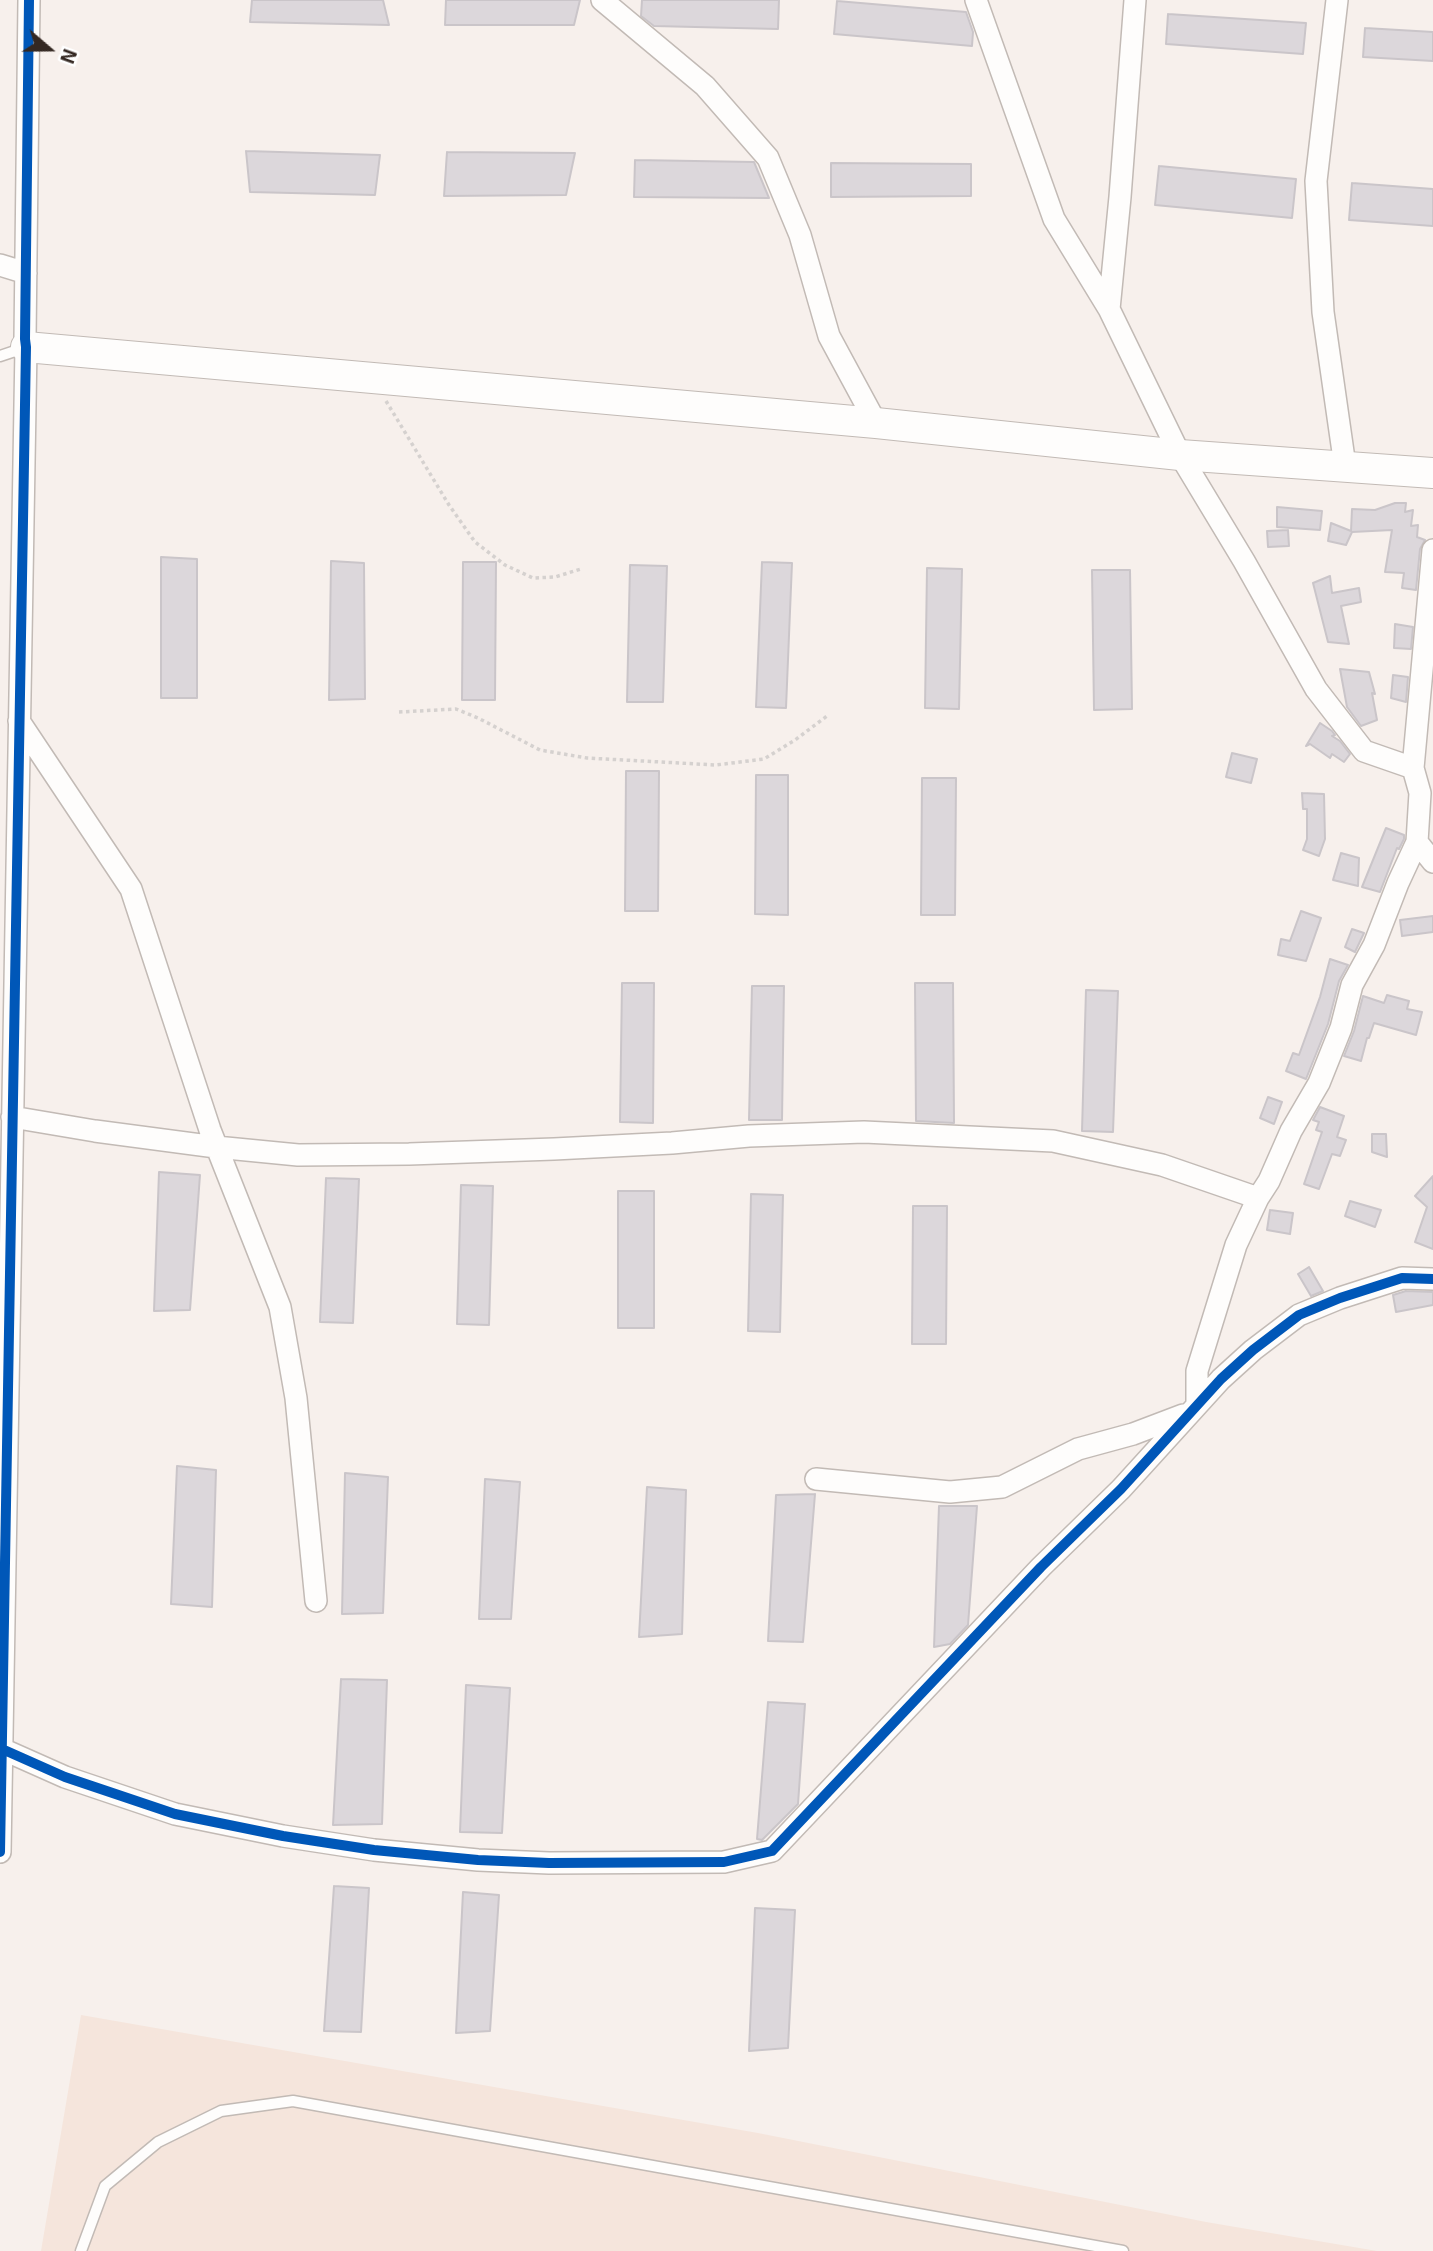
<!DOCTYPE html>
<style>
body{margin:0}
#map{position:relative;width:1433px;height:2251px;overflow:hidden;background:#f7f0ec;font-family:"Exo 2",sans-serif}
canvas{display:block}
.north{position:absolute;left:14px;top:14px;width:70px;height:70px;-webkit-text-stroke:5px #fff;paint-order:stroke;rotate:110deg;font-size:19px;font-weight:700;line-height:28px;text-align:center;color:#342822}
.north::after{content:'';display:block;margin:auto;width:24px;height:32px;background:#342822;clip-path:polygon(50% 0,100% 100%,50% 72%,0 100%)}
</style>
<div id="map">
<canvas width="1433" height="2251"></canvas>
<div class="north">N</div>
</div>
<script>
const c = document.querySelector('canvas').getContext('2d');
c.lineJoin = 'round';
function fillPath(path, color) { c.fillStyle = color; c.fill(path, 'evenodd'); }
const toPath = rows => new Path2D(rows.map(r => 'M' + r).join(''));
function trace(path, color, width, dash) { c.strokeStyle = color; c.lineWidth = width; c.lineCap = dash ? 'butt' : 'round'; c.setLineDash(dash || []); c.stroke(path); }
fillPath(toPath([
 [81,2015,758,2133,1206,2222,1377,2251,41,2251]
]), '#f5e5dc');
const building = toPath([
 [252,0,383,0,389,25,250,22,252,0],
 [446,0,580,0,574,25,445,25,446,0],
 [642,0,779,0,778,29,654,26,641,16,642,0],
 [837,1,966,12,973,32,972,46,834,34,837,1],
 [1168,14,1306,23,1303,54,1166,44,1168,14],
 [1365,28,1433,32,1433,61,1363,57,1365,28],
 [246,151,380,155,375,195,250,192,246,151],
 [447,152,575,153,566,195,444,196,447,152],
 [635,160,754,162,769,198,634,197,635,160],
 [831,163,971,164,971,196,831,197,831,163],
 [1159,166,1296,179,1292,218,1155,205,1159,166],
 [1352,183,1433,189,1433,226,1349,220,1352,183],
 [1395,503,1406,503,1405,512,1413,510,1411,526,1418,525,1417,537,1425,540,1420,549,1416,590,1402,588,1404,573,1385,572,1392,530,1352,532,1346,545,1328,541,1331,523,1351,531,1352,509,1375,510,1395,503],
 [1277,507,1322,511,1320,530,1277,527,1277,507],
 [1288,530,1289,546,1268,547,1267,531,1288,530],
 [161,557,197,559,197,698,161,698,161,557],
 [331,561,364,563,365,699,329,700,331,561],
 [463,562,496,562,495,700,462,700,463,562],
 [762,562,792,563,786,708,756,707,762,562],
 [630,565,667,566,663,702,627,702,630,565],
 [927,568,962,569,959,709,925,708,927,568],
 [1092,570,1130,570,1132,709,1094,710,1092,570],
 [1330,576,1332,593,1359,588,1361,602,1341,606,1349,644,1328,642,1313,583,1330,576],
 [1395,624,1413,627,1411,649,1394,648,1395,624],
 [1340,669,1369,672,1375,694,1372,693,1377,720,1361,726,1347,707,1340,669],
 [1393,675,1408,677,1406,702,1391,698,1393,675],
 [1320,723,1332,731,1335,735,1332,736,1340,741,1350,754,1344,762,1332,754,1330,758,1310,744,1306,746,1320,723],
 [1232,753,1257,759,1251,783,1226,777,1232,753],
 [626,771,659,771,658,911,625,911,626,771],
 [756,775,788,775,788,915,755,914,756,775],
 [922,778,956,778,955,915,921,915,922,778],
 [1302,793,1324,794,1325,839,1319,856,1303,850,1307,839,1307,809,1303,809,1302,793],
 [1386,828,1404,835,1404,839,1399,849,1397,848,1380,892,1362,887,1386,828],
 [1341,853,1359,858,1358,886,1333,880,1341,853],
 [1301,911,1321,918,1306,961,1278,955,1281,939,1290,941,1301,911],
 [1433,916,1433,932,1402,936,1400,920,1433,916],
 [1352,929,1364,933,1355,952,1345,947,1352,929],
 [1330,959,1348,965,1339,981,1328,1024,1306,1079,1286,1071,1293,1053,1299,1055,1320,997,1330,959],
 [622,983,654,983,653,1123,620,1122,622,983],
 [915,983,953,983,954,1123,916,1121,915,983],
 [752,986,784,986,782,1120,749,1120,752,986],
 [1086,990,1118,991,1113,1132,1082,1131,1086,990],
 [1387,995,1409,1001,1407,1009,1422,1012,1416,1035,1374,1023,1369,1038,1367,1038,1361,1061,1344,1056,1354,1031,1363,996,1384,1003,1387,995],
 [1268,1097,1282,1102,1274,1124,1260,1118,1268,1097],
 [1320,1107,1344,1116,1337,1137,1346,1140,1340,1156,1332,1154,1319,1189,1304,1184,1322,1132,1316,1130,1319,1122,1313,1120,1320,1107],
 [1372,1134,1386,1134,1387,1157,1372,1152,1372,1134],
 [159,1172,200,1175,190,1310,154,1311,159,1172],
 [1433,1176,1433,1249,1415,1242,1427,1207,1415,1196,1433,1176],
 [326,1178,359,1179,353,1323,320,1322,326,1178],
 [461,1185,493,1186,489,1325,457,1324,461,1185],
 [618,1191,654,1191,654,1328,618,1328,618,1191],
 [751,1194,783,1195,780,1332,748,1331,751,1194],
 [1350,1201,1381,1210,1375,1227,1345,1216,1350,1201],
 [913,1206,947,1206,946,1344,912,1344,913,1206],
 [1270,1210,1293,1213,1290,1234,1267,1230,1270,1210],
 [1309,1267,1323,1291,1311,1296,1298,1274,1309,1267],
 [1406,1291,1433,1292,1433,1305,1396,1312,1393,1295,1406,1291],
 [177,1466,216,1470,212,1607,171,1604,177,1466],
 [345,1473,388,1477,383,1613,342,1614,345,1473],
 [485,1479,520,1482,511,1619,479,1619,485,1479],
 [647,1487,686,1490,682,1634,639,1637,647,1487],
 [815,1494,803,1642,768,1641,776,1495,815,1494],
 [939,1506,977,1506,968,1625,950,1644,934,1647,939,1506],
 [341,1679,387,1680,382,1824,333,1825,341,1679],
 [466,1685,510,1688,502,1833,460,1832,466,1685],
 [768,1702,805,1704,798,1804,762,1840,757,1839,768,1702],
 [334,1886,369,1888,361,2032,324,2031,334,1886],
 [463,1892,499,1895,490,2031,456,2033,463,1892],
 [755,1908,795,1910,788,2048,749,2051,755,1908]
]);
fillPath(building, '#dcd7db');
trace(building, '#cac5c9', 2);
const service = toPath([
 [0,356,24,348],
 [81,2251,105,2186,158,2142,221,2111,293,2101,1123,2251]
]);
const minor = toPath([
 [602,0,705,86,768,158,800,235,829,336,876,423],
 [976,0,1054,219,1109,309,1180,455,1244,561,1316,689,1364,751,1413,768],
 [1337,0,1316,181,1323,312,1345,466],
 [0,265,26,273],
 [1109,309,1120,197,1135,0],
 [1433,550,1413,768,1420,793,1417,842,1433,862],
 [19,721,131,889,210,1130,280,1307,296,1398,316,1601],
 [12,1117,95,1131,216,1147,298,1155,409,1154,554,1149,672,1143,749,1136,864,1132,1053,1141,1162,1165,1258,1198],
 [1197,1404,1197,1371,1236,1245,1258,1198,1269,1181,1291,1131,1319,1083,1341,1028,1352,985,1374,945,1398,883,1417,842],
 [816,1479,950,1492,1002,1487,1078,1449,1133,1434,1183,1415],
 [2,1749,65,1777,175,1814,283,1836,374,1850,478,1860,549,1863,724,1862,772,1851,1041,1567,1121,1489,1221,1379,1253,1350,1299,1315,1340,1298,1402,1278,1433,1279],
 [0,1852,26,347,25,339,29,0]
]);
const secondary = toPath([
 [26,347,876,423,1180,455,1433,473]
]);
trace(service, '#c2bab5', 13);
trace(minor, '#c2bab5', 24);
trace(secondary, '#c2bab5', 32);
trace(toPath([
 [386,401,449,505,475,542,505,565,533,578,555,577,581,569],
 [399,712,456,709,478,718,540,750,587,758,716,765,764,759,795,740,827,716]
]), '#d5d1cf', 3.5, [3.5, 3.5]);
trace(service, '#fefdfc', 10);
trace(minor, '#fefdfc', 21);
trace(secondary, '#fefdfc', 30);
trace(toPath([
 [2,1749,65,1777,175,1814,283,1836,374,1850,478,1860,549,1863,724,1862,772,1851,1041,1567,1121,1489,1221,1379,1253,1350,1299,1315,1340,1298,1402,1278,1433,1279],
 [0,1852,26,347,25,339,29,0]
]), '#0057b8', 10);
</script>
